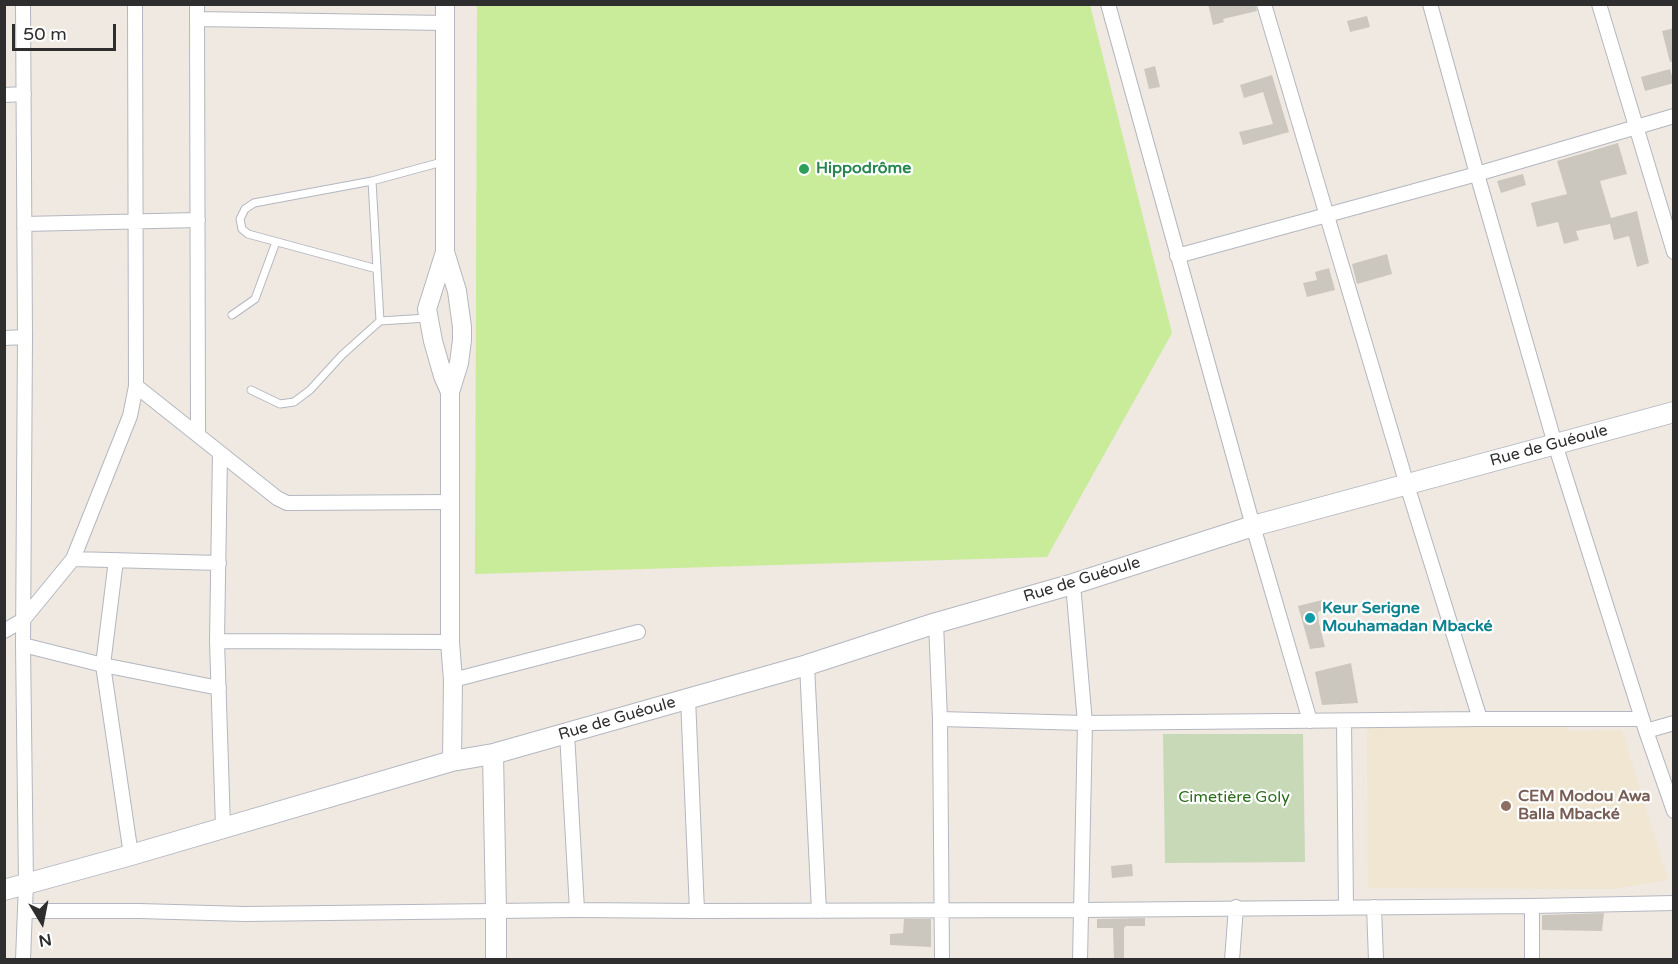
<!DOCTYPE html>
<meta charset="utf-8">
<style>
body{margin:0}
#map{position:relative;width:1678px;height:964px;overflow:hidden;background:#efe9e1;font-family:"Varela Round",sans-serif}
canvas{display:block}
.frame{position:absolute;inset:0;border:6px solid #2e2e2e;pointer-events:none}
.north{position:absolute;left:12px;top:892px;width:60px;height:60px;-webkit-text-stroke:4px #fff;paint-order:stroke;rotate:170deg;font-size:16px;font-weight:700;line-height:24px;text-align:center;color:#2e2e2e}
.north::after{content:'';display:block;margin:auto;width:21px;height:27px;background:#2e2e2e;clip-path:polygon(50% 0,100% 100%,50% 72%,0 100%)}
.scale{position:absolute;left:12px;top:24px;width:104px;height:27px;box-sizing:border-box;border:3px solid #2e2e2e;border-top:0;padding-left:8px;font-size:18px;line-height:21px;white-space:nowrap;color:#2e2e2e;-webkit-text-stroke:4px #fff;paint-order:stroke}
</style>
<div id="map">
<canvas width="1678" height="964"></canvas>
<div class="frame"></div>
<div class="north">N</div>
<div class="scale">50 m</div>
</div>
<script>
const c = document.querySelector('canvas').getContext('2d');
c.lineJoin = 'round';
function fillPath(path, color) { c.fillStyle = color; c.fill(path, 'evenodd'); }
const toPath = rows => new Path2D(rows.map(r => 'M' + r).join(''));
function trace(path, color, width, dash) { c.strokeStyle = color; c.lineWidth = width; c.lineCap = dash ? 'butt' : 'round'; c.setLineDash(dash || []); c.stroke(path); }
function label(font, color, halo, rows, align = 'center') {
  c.font = font + ' "Varela Round",sans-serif'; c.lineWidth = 4.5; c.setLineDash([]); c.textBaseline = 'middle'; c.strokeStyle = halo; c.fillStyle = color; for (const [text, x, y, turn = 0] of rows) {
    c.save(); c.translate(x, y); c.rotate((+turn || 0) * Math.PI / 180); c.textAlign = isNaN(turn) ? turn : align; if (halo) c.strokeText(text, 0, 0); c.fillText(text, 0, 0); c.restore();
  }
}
fillPath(toPath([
 [1568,721,1569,731,1622,730,1668,880,1613,889,1368,888,1367,725]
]), '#f0e6d1');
fillPath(toPath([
 [1163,734,1303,734,1305,862,1165,863]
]), '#c8d9b8');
fillPath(toPath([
 [477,5,1090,5,1172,333,1047,557,475,574]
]), '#c9ec9a');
fillPath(toPath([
 [1208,4,1255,4,1257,11,1223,19,1224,22,1213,25],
 [1367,16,1370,27,1350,32,1347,21],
 [1674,28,1674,61,1670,62,1662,31],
 [1155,66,1160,87,1149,89,1144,69],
 [1670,69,1674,83,1645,91,1641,77],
 [1272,75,1289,132,1243,145,1239,132,1273,124,1263,92,1244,98,1240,85],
 [1618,143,1627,174,1600,181,1611,218,1637,211,1649,263,1637,267,1629,236,1614,240,1610,224,1576,231,1579,240,1564,244,1558,222,1537,227,1531,203,1567,194,1557,161],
 [1523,174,1526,185,1501,193,1497,181],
 [1387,254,1392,274,1357,284,1352,264],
 [1329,268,1335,290,1307,297,1303,283,1317,280,1315,272],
 [1322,600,1325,609,1318,612,1319,623,1325,647,1310,649,1298,606],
 [1351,663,1358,703,1322,705,1315,672],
 [1132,864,1133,876,1112,878,1111,866],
 [1604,913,1602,931,1542,930,1542,915],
 [1145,918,1145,926,1126,926,1124,928,1124,960,1114,960,1113,928,1097,928,1097,919],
 [904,919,931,919,931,947,890,945,890,934,903,933]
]), '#cbc7bf');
const service = toPath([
 [372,181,380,321],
 [377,269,248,234,242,229,240,219,245,209,254,203,372,181,442,162],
 [232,315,255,299,276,242],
 [251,390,280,404,294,402,310,390,342,355,380,321,427,318]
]);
const minor = toPath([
 [197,4,198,435],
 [1108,4,1253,526,1310,721],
 [1264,4,1407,485,1480,719],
 [1430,4,1477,174,1555,444,1646,731,1674,811],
 [1599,4,1674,252],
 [197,19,445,23],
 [4,95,24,94],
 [24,224,198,220],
 [1177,256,1477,174,1674,116],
 [4,338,25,337],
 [136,386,277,498,287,503,450,502],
 [220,453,217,641,223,827],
 [73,559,219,563],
 [116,560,103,665,131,855],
 [1073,584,1085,723,1080,960],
 [936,623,940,719,942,960],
 [4,631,23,620,73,559,130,416,136,386,135,4],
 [217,641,450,642],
 [23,645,103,665,219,688],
 [807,665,819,911],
 [453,680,638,632],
 [688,698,697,911],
 [940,719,1085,723,1480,719,1642,719],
 [1344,721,1346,907],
 [1646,731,1674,723],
 [567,733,577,910],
 [1532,906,1532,960],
 [1374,907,1376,960],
 [25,911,139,911,245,914,577,910,697,911,1080,910,1532,906,1674,903],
 [23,960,26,883,23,645,25,337,23,4],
 [1232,960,1236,907]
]);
const tertiary = toPath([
 [445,4,445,252,427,309,433,341,443,376,450,392],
 [445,252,457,291,462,327,462,340,459,363,450,392,450,642,453,680,452,761]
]);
const secondary = toPath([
 [493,754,496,910,496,960],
 [4,890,131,855,452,761,493,754,807,665,936,623,1073,584,1253,526,1674,412]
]);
trace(service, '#b4b7c1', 9);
trace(minor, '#b4b7c1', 16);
trace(tertiary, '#b4b7c1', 20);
trace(secondary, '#b4b7c1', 22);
trace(service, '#fff', 7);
trace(minor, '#fff', 14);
trace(tertiary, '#fff', 18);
trace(secondary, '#fff', 20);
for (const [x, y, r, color] of [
 [804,169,6,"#2e9e5b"],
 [1310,618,6,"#0f9aa8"],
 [1506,806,6,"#8d6e63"]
]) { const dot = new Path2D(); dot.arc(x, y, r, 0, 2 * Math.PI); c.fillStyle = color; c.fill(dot); trace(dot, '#fff', 2); }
label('bold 16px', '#27864d', '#fff', [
 ["Hippodrôme",816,169]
], 'left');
label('16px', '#2e2e2e', '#fff', [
 ["Rue de Guéoule",1549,446,-15],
 ["Rue de Guéoule",1082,580,-17],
 ["Rue de Guéoule",617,719,-16]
]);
label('bold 16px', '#0d838f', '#fff', [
 ["Keur Serigne",1322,609],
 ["Mouhamadan Mbacké",1322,627]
], 'left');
label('bold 16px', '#785e54', '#fff', [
 ["CEM Modou Awa",1518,797],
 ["Balla Mbacké",1518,815]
], 'left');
label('16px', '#2c6e1b', '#fff', [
 ["Cimetière Goly",1234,798]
]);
</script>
